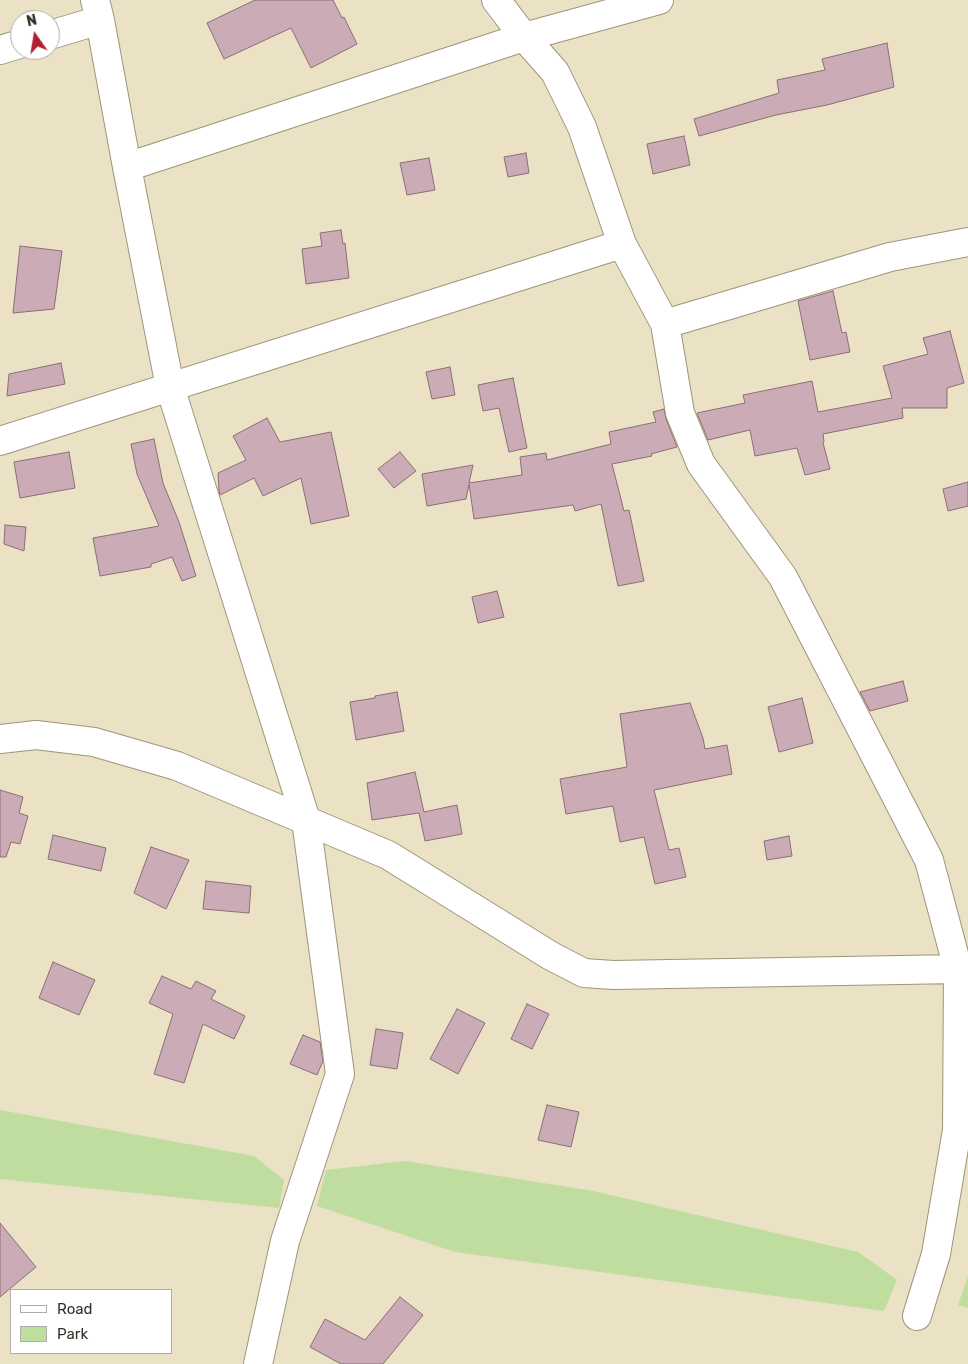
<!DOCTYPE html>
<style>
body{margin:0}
#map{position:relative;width:968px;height:1364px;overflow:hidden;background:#ebe1c4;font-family:Rubik,sans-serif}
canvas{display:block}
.legend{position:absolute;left:10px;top:1289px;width:162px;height:65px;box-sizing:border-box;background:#fff;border:1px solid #aeada8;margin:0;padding:6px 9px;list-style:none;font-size:15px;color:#353126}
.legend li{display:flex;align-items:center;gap:10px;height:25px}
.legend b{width:25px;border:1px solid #aeada8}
.north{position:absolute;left:10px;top:10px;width:50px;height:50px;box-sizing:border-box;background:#fff;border:1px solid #aeada8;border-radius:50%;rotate:347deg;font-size:14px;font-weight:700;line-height:20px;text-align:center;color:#353126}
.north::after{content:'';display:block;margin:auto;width:18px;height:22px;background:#b22033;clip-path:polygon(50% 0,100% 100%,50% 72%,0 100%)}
</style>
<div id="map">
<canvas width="968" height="1364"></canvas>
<ul class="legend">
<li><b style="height:6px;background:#fff"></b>Road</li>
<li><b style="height:14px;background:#c0dda0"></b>Park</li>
</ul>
<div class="north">N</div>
</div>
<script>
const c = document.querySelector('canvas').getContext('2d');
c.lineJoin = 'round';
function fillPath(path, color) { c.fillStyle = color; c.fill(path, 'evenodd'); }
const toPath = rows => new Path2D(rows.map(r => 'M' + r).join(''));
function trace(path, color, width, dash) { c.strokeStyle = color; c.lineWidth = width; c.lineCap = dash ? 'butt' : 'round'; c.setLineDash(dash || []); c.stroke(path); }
fillPath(toPath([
 [0,1110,254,1156,284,1180,279,1208,0,1179],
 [405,1161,593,1191,858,1252,897,1280,884,1311,455,1252,317,1206,326,1170],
 [968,1276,968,1308,958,1305]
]), '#c0dda0');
const building = toPath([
 [255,0,333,0,342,18,344,17,357,44,311,68,291,28,224,59,207,23,255,0],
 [887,43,894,87,827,105,776,115,699,136,694,119,779,93,777,80,825,70,822,59,887,43],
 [684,136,690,165,653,174,647,144,684,136],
 [526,153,529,173,508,177,504,157,526,153],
 [429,158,435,190,407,195,400,163,429,158],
 [341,230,343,244,345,243,349,278,306,284,302,249,322,246,320,233,341,230],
 [20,246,62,251,54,309,13,313,20,246],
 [833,291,842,333,846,332,850,352,810,360,798,301,833,291],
 [950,331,964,383,947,388,947,408,902,408,903,418,823,434,824,442,823,443,830,469,805,475,797,448,755,456,750,430,708,440,697,413,745,403,743,395,812,381,818,412,892,398,883,366,928,354,923,338,950,331],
 [61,363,65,384,7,396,9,374,61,363],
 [450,367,455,395,432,399,426,372,450,367],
 [513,378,527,448,509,452,499,408,483,411,478,385,513,378],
 [664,409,666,419,677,447,651,454,652,456,612,464,624,511,629,510,644,581,618,586,601,504,575,511,573,505,474,519,469,484,466,499,427,506,422,474,473,465,469,483,522,475,520,457,546,453,547,460,611,444,609,432,656,422,653,412,664,409],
 [267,418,280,442,331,432,349,516,311,524,301,478,263,496,254,478,220,495,219,490,218,473,246,460,233,436,267,418],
 [154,439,163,483,179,522,196,576,182,581,172,557,151,564,151,567,100,576,93,538,159,526,137,474,131,444,154,439],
 [69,452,75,488,20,498,14,462,69,452],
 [400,452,416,471,394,488,378,469,400,452],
 [968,482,968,506,948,511,943,489,968,482],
 [5,525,26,527,24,551,4,544,5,525],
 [497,591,504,617,478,623,472,597,497,591],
 [903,681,908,701,870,711,860,692,903,681],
 [397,692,404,731,356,740,350,702,375,698,375,696,397,692],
 [802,698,813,743,779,752,768,707,802,698],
 [690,703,703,738,705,749,727,745,732,774,654,790,669,850,679,848,686,877,655,884,644,837,620,842,613,806,566,814,560,779,627,767,620,714,690,703],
 [415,772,424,812,457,805,462,834,425,841,419,813,372,820,367,783,415,772],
 [0,790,23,797,19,813,28,816,20,844,11,842,6,857,0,857,0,790],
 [53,835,106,848,101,871,48,859,53,835],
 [789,836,792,856,767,860,764,841,789,836],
 [151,847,189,860,166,909,134,893,151,847],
 [206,881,251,886,249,913,203,909,206,881],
 [53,962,95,980,79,1015,39,998,53,962],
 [162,976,191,989,196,981,216,991,211,999,245,1016,234,1039,203,1024,184,1083,154,1074,173,1014,149,1003,162,976],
 [527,1004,549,1014,532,1049,511,1039,527,1004],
 [457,1009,485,1023,458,1074,430,1059,457,1009],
 [376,1029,403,1033,397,1069,370,1065,376,1029],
 [303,1035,320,1042,323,1061,317,1075,290,1064,303,1035],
 [547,1105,579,1112,571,1147,538,1140,547,1105],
 [0,1223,36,1267,0,1297,0,1223],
 [400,1297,423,1315,383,1364,341,1364,310,1347,325,1319,365,1340,400,1297]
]);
fillPath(building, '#cbabb5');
trace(building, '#8b6e77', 1);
const minor = toPath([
 [95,0,100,20,127,167,524,37,659,0],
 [496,0,524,37,555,72,582,127,622,244,665,324,680,413,701,464,783,577,929,860,958,969,957,1130,936,1254,917,1316],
 [50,35,100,20],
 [0,50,20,44],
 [127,167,170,387,306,820,340,1074,285,1241,258,1364],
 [665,324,890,257,968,242],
 [0,441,622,244],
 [0,739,36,735,94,742,177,766,388,855,551,956,584,973,613,975,958,969,968,967]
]);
trace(minor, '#9e957a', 30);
trace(minor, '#fff', 28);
</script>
